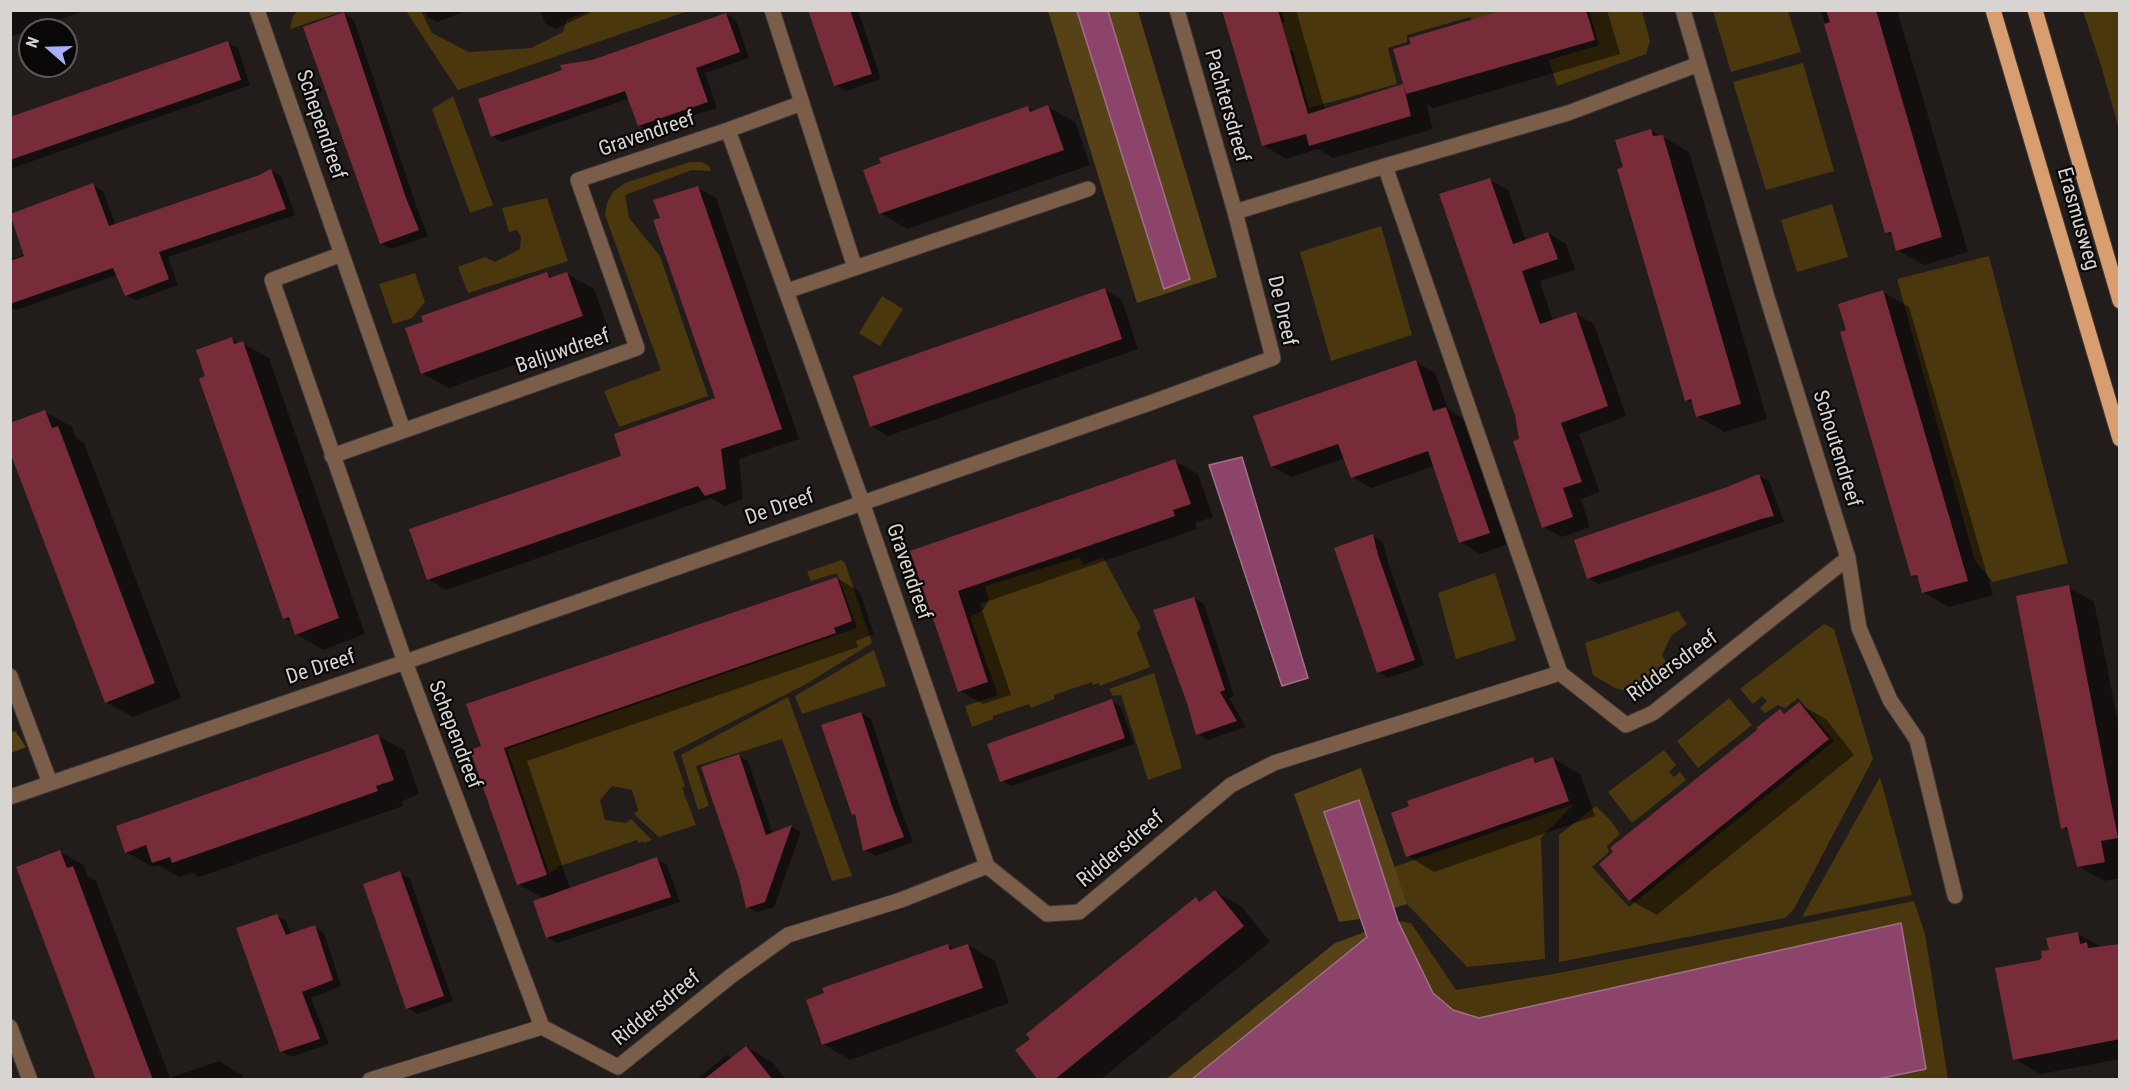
<!DOCTYPE html>
<style>
body{margin:0}
#map{position:relative;width:2130px;height:1090px;overflow:hidden;background:#221d1b;font-family:"Roboto Condensed",sans-serif}
canvas{display:block}
.frame{position:absolute;inset:0;border:12px solid #d7d4d2;pointer-events:none}
.north{position:absolute;left:18px;top:18px;width:60px;height:60px;box-sizing:border-box;background:#0a0807;border:2px solid #5c5a58;border-radius:50%;rotate:290deg;font-size:16px;font-weight:700;line-height:24px;text-align:center;color:#d7d4d2}
.north::after{content:'';display:block;margin:auto;width:21px;height:27px;background:#a7b0fc;clip-path:polygon(50% 0,100% 100%,50% 72%,0 100%)}
</style>
<div id="map">
<canvas width="2130" height="1090"></canvas>
<div class="frame"></div>
<div class="north">N</div>
</div>
<script>
const c = document.querySelector('canvas').getContext('2d');
c.lineJoin = 'round';
function fillPath(path, color) { c.fillStyle = color; c.fill(path, 'evenodd'); }
const toPath = rows => new Path2D(rows.map(r => 'M' + r).join(''));
function trace(path, color, width, dash) { c.strokeStyle = color; c.lineWidth = width; c.lineCap = dash ? 'butt' : 'round'; c.setLineDash(dash || []); c.stroke(path); }
function label(font, color, halo, rows, align = 'center') {
  c.font = font + ' "Roboto Condensed",sans-serif'; c.lineWidth = 4.5; c.setLineDash([]); c.textBaseline = 'middle'; c.strokeStyle = halo; c.fillStyle = color; for (const [text, x, y, turn = 0] of rows) {
    c.save(); c.translate(x, y); c.rotate((+turn || 0) * Math.PI / 180); c.textAlign = isNaN(turn) ? turn : align; if (halo) c.strokeText(text, 0, 0); c.fillText(text, 0, 0); c.restore();
  }
}
fillPath(toPath([
 [298,10,344,10,344,11,290,29,293,16],
 [1281,10,1499,10,1499,14,1472,21,1470,17,1407,35,1407,42,1388,48,1397,84,1309,108,1293,51,1287,51,1279,25,1285,22],
 [406,11,421,11,432,33,469,52,531,48,563,32,567,19,590,11,688,11,458,90],
 [1589,11,1642,11,1650,41,1646,54,1557,86,1549,60,1599,45],
 [1713,11,1788,11,1801,52,1731,72],
 [2083,11,2119,11,2119,129,2102,69],
 [1803,63,1834,171,1766,190,1733,82],
 [453,96,493,205,470,213,432,109],
 [690,162,702,162,709,166,711,171,692,170,625,195,629,218,660,256,708,396,619,427,604,391,661,370,605,215,607,203,613,192,625,183],
 [547,198,568,261,468,293,458,267,485,257,495,262,520,249,521,237,517,230,509,232,502,208],
 [1832,204,1848,257,1797,272,1781,220],
 [1381,226,1412,335,1331,361,1300,252],
 [1989,256,2068,563,1993,582,1975,561,1897,279],
 [415,273,425,302,412,318,393,324,379,284],
 [882,296,903,309,880,346,859,333],
 [1080,557,1083,565,1103,557,1141,627,1137,633,1150,667,1100,686,1099,683,1093,685,1092,682,1054,695,1054,699,1031,708,1029,704,993,716,993,719,972,727,965,706,998,695,970,617,983,610,989,600,985,586],
 [841,560,845,563,872,643,808,683,673,752,685,786,682,788,696,825,659,837,634,814,638,810,632,790,612,786,600,800,605,820,626,823,631,819,652,840,643,843,643,841,639,843,637,840,557,867,557,869,549,873,507,749,857,628,837,573,811,581,807,572],
 [1495,573,1516,640,1456,659,1438,593],
 [1678,611,1687,624,1671,636,1662,655,1673,674,1648,691,1630,692,1615,688,1593,675,1585,643],
 [1824,624,1834,629,1873,759,1794,909,1785,918,1559,962,1559,835,1596,806,1611,821,1620,834,1607,846,1609,852,1592,867,1629,907,1834,741,1798,698,1785,708,1778,705,1765,713,1760,708,1767,701,1762,696,1753,704,1740,689],
 [874,650,886,686,802,714,795,696],
 [1154,673,1182,768,1148,780,1121,695,1113,696,1109,689],
 [788,697,852,876,832,881,782,739,696,766,709,806,698,810,681,755],
 [1729,698,1752,725,1698,768,1677,741],
 [1664,750,1676,765,1669,772,1674,777,1680,772,1686,780,1632,823,1608,792],
 [1880,777,1912,895,1802,917],
 [1574,804,1541,838,1545,959,1467,967,1407,904,1394,867],
 [1914,901,1925,934,1948,1079,1873,1079,1926,1069,1901,923,1479,1018,1453,1010,1433,993,1398,921,1411,923,1456,990,1559,973]
]), '#4b370e');
fillPath(toPath([
 [1048,11,1077,11,1165,289,1190,279,1108,11,1138,11,1217,277,1137,303],
 [11,731,16,732,26,747,11,753],
 [1361,768,1407,904,1394,908,1359,800,1325,812,1360,919,1339,922,1294,794],
 [1365,932,1367,937,1192,1079,1165,1080,1335,943]
]), '#574218');
const water = toPath([
 [1077,11,1108,11,1190,279,1164,289,1077,11],
 [1242,457,1308,678,1282,686,1209,465,1242,457],
 [1359,800,1398,921,1433,993,1453,1010,1479,1018,1901,923,1926,1069,1873,1080,1192,1079,1367,937,1324,812,1359,800]
]);
fillPath(water, '#8c446b');
trace(water, '#a26f8a', 1.5);
fillPath(toPath([
 [10,10,87,10,10,37],
 [425,10,469,10,437,22,427,17],
 [540,10,596,10,555,29,545,23],
 [809,10,858,10,881,79,846,91,836,85],
 [1224,10,1296,10,1325,110,1403,86,1406,88,1509,10,1607,10,1620,54,1433,108,1427,105,1433,129,1333,158,1318,149,1286,159,1263,145],
 [1821,10,1897,10,1968,252,1924,265,1898,250,1894,237,1886,232],
 [344,14,354,20,416,205,428,236,391,249,381,243],
 [726,14,736,20,749,58,705,73,717,108,649,130,639,125,630,98,502,142,492,136,564,71],
 [228,43,238,48,250,85,10,169,10,119],
 [1028,107,1035,112,1048,107,1075,122,1090,165,907,229,880,213],
 [1651,130,1689,152,1767,419,1724,432,1697,416,1694,404,1686,400,1624,168],
 [271,170,281,176,295,215,168,257,178,285,136,300,126,295,117,275,16,310,10,307,10,260,26,254,93,185,103,191,116,226],
 [1490,180,1508,190,1526,241,1548,233,1566,244,1575,270,1540,281,1553,321,1576,314,1594,324,1626,416,1579,434,1600,492,1581,499,1590,527,1562,537,1543,527,1520,440],
 [698,188,716,198,799,439,739,459,743,499,725,506,711,498,446,590,428,579,717,399,662,219],
 [546,274,553,278,567,274,594,289,609,331,449,388,422,373],
 [1105,290,1122,300,1138,349,888,436,871,426],
 [1883,292,1909,307,1993,595,1949,607,1923,592,1919,579,1912,575,1847,331],
 [232,339,240,344,242,343,269,358,365,634,323,650,296,634,292,623,284,618,207,377],
 [1416,362,1435,373,1448,409,1465,420,1508,544,1480,554,1461,542,1434,466,1371,488,1352,477,1345,458,1291,477,1272,466],
 [45,412,72,427,76,438,84,443,181,698,133,717,106,702],
 [1175,461,1198,474,1213,517,1195,523,1197,529,980,604,1011,695,983,704,960,691,912,552],
 [1759,476,1769,481,1784,522,1599,584,1588,578,1728,489],
 [1373,536,1383,542,1388,562,1424,665,1388,678,1378,672],
 [837,578,860,592,874,634,856,641,858,647,527,761,570,889,657,859,667,865,680,902,557,943,547,937,543,898,518,884,472,750],
 [2068,587,2094,602,2120,732,2120,878,2104,881,2078,866,2070,832,2063,828],
 [1194,598,1204,604,1234,696,1229,698,1246,727,1208,740,1198,734,1194,719],
 [1111,701,1121,707,1134,744,1011,786,1001,780],
 [1799,704,1826,719,1854,755,1657,915,1630,900,1780,711,1786,714],
 [861,713,871,719,899,805,913,842,875,856,865,850,857,815,854,814],
 [378,736,404,750,419,794,402,801,403,806,199,877,192,873,179,877,158,865,152,867,126,852],
 [738,756,748,761,773,834,792,827,801,832,774,907,757,912,747,907],
 [1553,758,1580,774,1595,816,1434,872,1408,856,1533,759,1540,763],
 [60,852,84,865,87,876,96,881,170,1078,219,1061,242,1075,244,1080,98,1080],
 [400,873,410,879,453,1001,418,1014,407,1008],
 [1215,891,1242,907,1270,942,1100,1080,1040,1080,1196,899,1202,902],
 [277,916,286,921,292,935,315,927,324,933,341,986,311,998,329,1044,291,1057,282,1051,238,929],
 [2078,934,2101,947,2120,944,2120,1059,2041,1074,2014,1059,1996,969,2044,959,2051,951],
 [948,945,955,950,968,945,995,961,1009,1003,850,1060,823,1044],
 [746,1047,773,1063,786,1080,696,1080,727,1055,733,1058]
]), '#0007');
fillPath(toPath([
 [808,10,850,10,872,74,834,86],
 [1222,10,1278,10,1308,114,1403,84,1411,116,1309,146,1306,134,1262,146],
 [1504,10,1586,10,1595,40,1406,94,1393,49,1411,44,1409,38],
 [1826,10,1876,10,1942,237,1896,251,1891,232,1885,233,1824,24,1830,22],
 [344,12,406,198,419,230,380,244,303,27],
 [726,13,740,52,696,68,708,102,638,126,625,91,491,137,478,99,562,70,560,65,592,60],
 [228,41,241,80,10,160,10,117],
 [1048,105,1064,150,879,214,863,170,881,163,879,158,1028,106,1030,112],
 [1651,129,1653,136,1663,135,1741,404,1696,417,1691,399,1685,401,1617,169,1623,167,1615,140],
 [271,169,286,209,159,252,169,279,125,296,113,268,10,304,10,261,24,256,10,214,93,183,109,226,259,175],
 [1490,178,1513,244,1548,232,1558,259,1522,271,1540,324,1576,312,1608,406,1561,423,1582,482,1563,488,1573,517,1542,528,1513,441,1519,439,1515,415,1439,194],
 [698,186,782,429,721,449,726,489,705,496,698,486,427,580,409,529,621,456,614,434,715,398,653,220,660,218,653,200],
 [547,272,549,278,567,272,583,316,421,374,405,328,423,322,421,316],
 [1105,288,1122,339,870,427,853,376],
 [1883,290,1968,581,1922,593,1917,575,1911,576,1840,332,1846,330,1838,304],
 [232,337,234,344,243,341,339,618,295,635,289,617,283,619,199,379,205,376,196,350],
 [1416,360,1433,411,1446,407,1490,533,1459,543,1428,451,1351,478,1338,444,1271,467,1253,416],
 [45,410,52,428,58,426,155,683,105,703,10,452,10,423],
 [1175,459,1191,504,1173,510,1175,516,958,591,988,682,958,692,910,551],
 [1759,474,1774,516,1761,519,1587,579,1574,540,1727,487],
 [1373,534,1378,555,1415,660,1377,673,1334,548],
 [837,577,852,621,834,628,836,633,504,748,547,875,517,885,470,750,481,746,466,704],
 [2069,585,2118,838,2101,841,2105,862,2077,867,2067,827,2061,829,2016,596],
 [1194,597,1225,690,1220,692,1237,721,1196,735,1187,703,1153,610],
 [1112,699,1125,738,1000,782,987,744],
 [1799,702,1829,739,1629,901,1599,864,1613,852,1610,848,1758,729,1756,728,1780,709,1784,714],
 [861,712,892,806,904,837,863,851,855,814,852,815,821,725],
 [378,734,394,780,376,786,378,791,172,863,170,857,152,863,146,845,125,853,116,826],
 [739,754,766,835,792,825,765,902,746,908,739,878,701,767],
 [1533,757,1535,763,1553,757,1569,801,1406,857,1391,813,1409,806,1407,801],
 [60,850,67,868,73,866,153,1080,96,1080,16,867],
 [657,857,671,897,546,938,533,901],
 [400,871,444,996,406,1009,363,884],
 [1215,890,1244,926,1054,1080,1038,1080,1015,1050,1030,1039,1026,1034,1196,897,1199,902],
 [277,914,286,935,315,925,333,980,302,992,320,1039,280,1052,236,928],
 [2078,932,2080,944,2087,942,2088,948,2120,944,2120,1039,2013,1060,1995,968,2039,960,2042,958,2041,951,2049,950,2046,938],
 [948,944,950,950,968,944,983,988,822,1045,806,1000,824,993,822,988],
 [746,1046,773,1080,703,1080]
]), '#782b39');
const minor = toPath([
 [257,10,403,430],
 [772,10,855,268],
 [1177,10,1235,212],
 [1683,10,1767,297,1848,558,1859,628,1890,700,1917,740,1955,896],
 [802,103,728,130,862,502,987,866],
 [1385,166,1560,673],
 [342,254,272,280,405,662,542,1027],
 [787,291,1088,189],
 [332,456,637,348,578,180,728,130],
 [10,676,50,783],
 [10,797,405,662,1150,403,1273,358,1235,212,1385,166,1568,113,1699,64],
 [10,1027,30,1080],
 [370,1080,542,1027,618,1067,731,976,788,935,901,900,987,866,1047,914,1079,912,1231,785,1274,763,1560,673,1626,725,1653,713,1848,558]
]);
const major = toPath([
 [1993,10,2120,439],
 [2035,10,2120,301]
]);
trace(minor, '#3b3735', 17);
trace(major, '#3b3735', 17);
trace(minor, '#7a5e49', 15);
trace(major, '#d89e70', 15);
label('21px', '#d7d4d2', '#0a0807', [
 ["Pachtersdreef",1226,106,74],
 ["Schependreef",320,125,71],
 ["Gravendreef",647,135,-19],
 ["Erasmusweg",2077,219,74],
 ["De Dreef",1281,311,77],
 ["Baljuwdreef",563,352,-19],
 ["Schoutendreef",1836,449,73],
 ["De Dreef",780,508,-19],
 ["Gravendreef",908,572,71],
 ["Riddersdreef",1673,667,-36],
 ["De Dreef",321,668,-18],
 ["Schependreef",454,735,69],
 ["Riddersdreef",1121,850,-40],
 ["Riddersdreef",657,1009,-39]
]);
</script>
